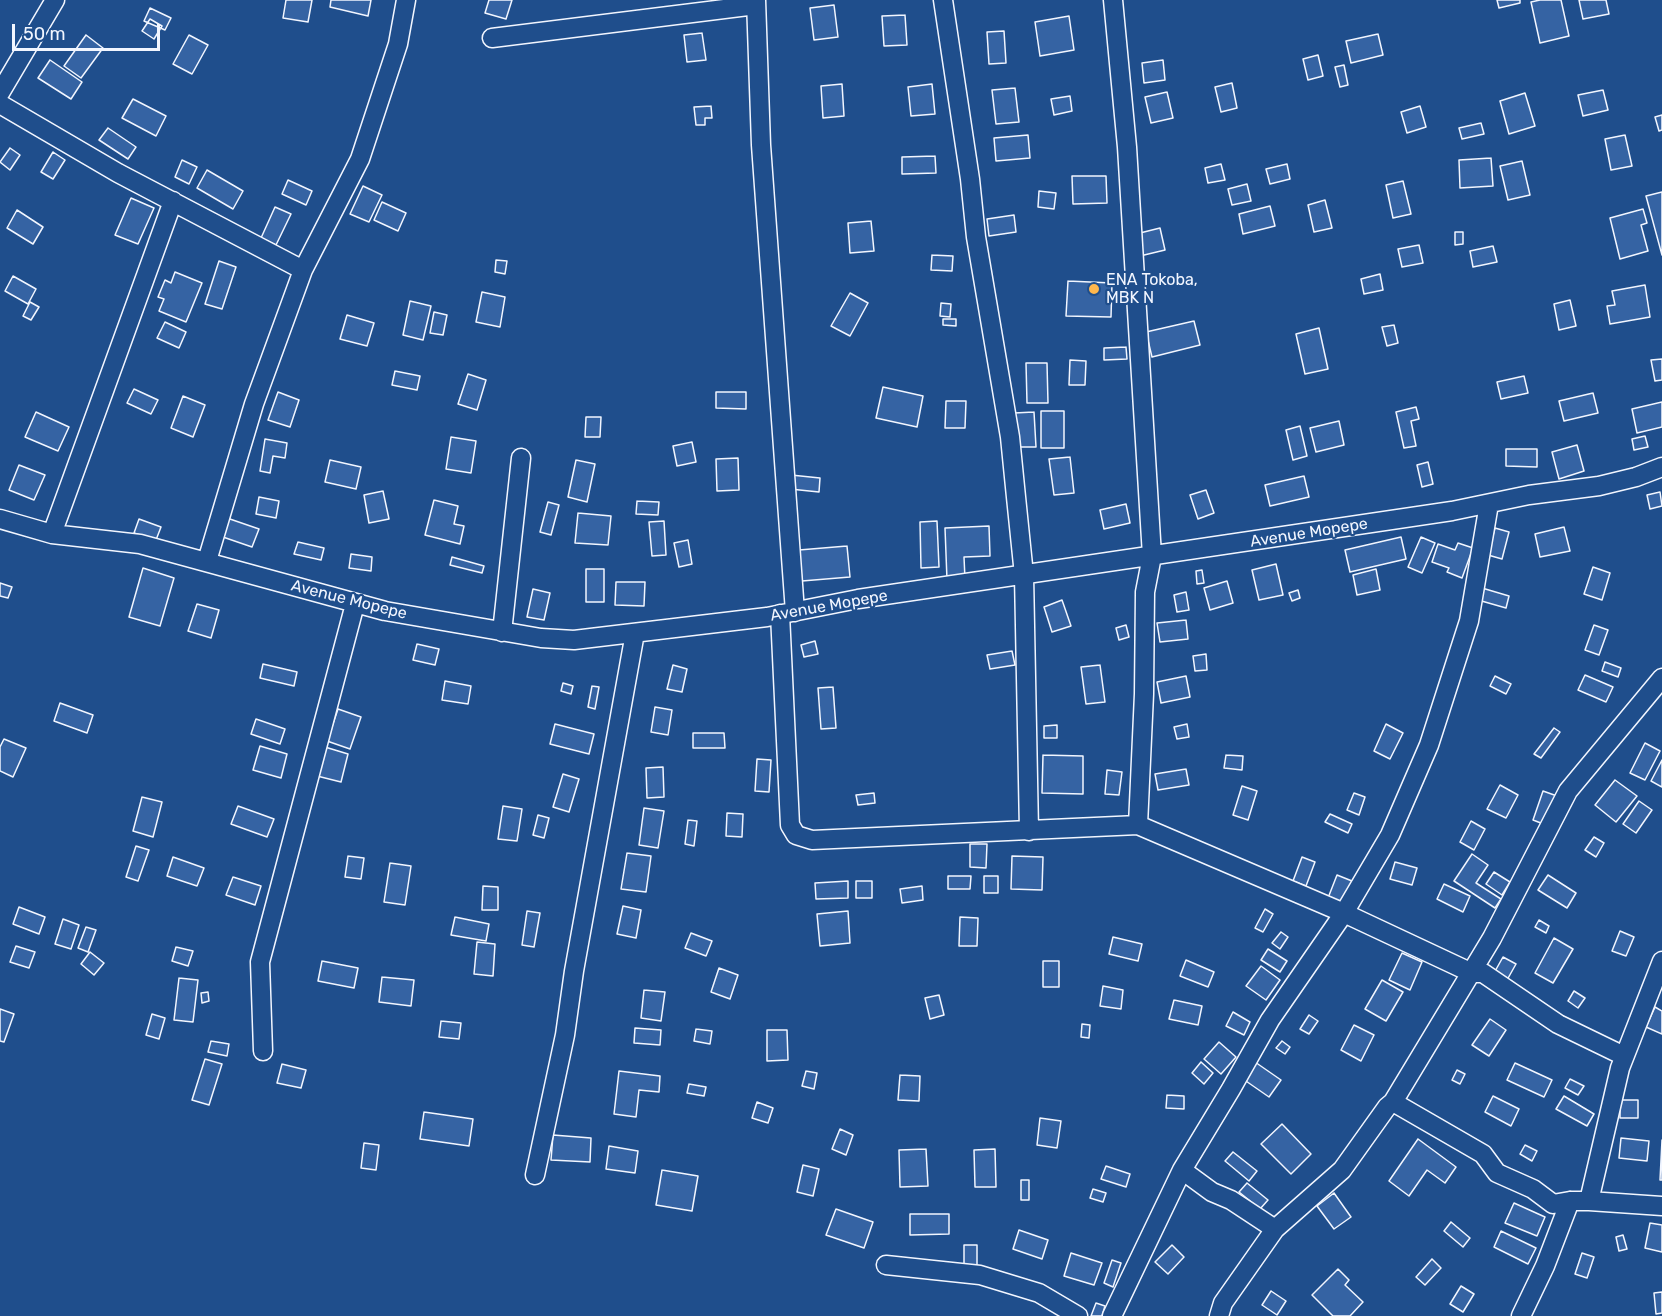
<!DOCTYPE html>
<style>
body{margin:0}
#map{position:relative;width:1662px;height:1316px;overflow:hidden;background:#1f4e8c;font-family:Rubik,sans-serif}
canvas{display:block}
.scale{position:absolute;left:12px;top:24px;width:148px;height:27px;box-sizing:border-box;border:3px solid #f2f6ff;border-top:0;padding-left:8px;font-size:18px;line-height:21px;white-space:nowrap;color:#f2f6ff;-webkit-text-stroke:4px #1f4e8c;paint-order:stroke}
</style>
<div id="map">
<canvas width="1662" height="1316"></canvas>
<div class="scale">50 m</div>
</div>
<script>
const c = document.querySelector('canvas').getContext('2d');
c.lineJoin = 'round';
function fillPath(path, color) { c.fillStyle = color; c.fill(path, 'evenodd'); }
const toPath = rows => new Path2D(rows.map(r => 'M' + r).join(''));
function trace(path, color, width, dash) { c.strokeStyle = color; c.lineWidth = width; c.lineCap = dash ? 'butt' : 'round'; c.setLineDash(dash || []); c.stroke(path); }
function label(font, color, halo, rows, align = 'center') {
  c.font = font + ' Rubik,sans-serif'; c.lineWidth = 4.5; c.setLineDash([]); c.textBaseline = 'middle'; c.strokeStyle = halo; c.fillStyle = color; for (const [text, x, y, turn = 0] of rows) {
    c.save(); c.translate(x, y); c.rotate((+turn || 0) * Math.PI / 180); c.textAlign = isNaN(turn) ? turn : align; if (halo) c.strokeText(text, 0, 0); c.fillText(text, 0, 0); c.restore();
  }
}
const building = toPath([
 [286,0,312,0,308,22,283,18,286,0],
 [331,0,371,0,368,16,330,7,331,0],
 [489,0,512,0,506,19,485,13,489,0],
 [1497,0,1520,0,1520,3,1499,8,1497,0],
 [1540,0,1561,0,1569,36,1540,43,1531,2,1540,0],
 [1579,0,1606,0,1609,14,1583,19,1579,0],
 [834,5,838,37,814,40,810,8,834,5],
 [150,8,171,18,165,30,144,21,150,8],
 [905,15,907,45,884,46,882,16,905,15],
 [1069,16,1074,50,1040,56,1035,22,1069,16],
 [150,19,162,26,154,39,142,31,150,19],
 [1004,31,1006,63,989,64,987,32,1004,31],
 [702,33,706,60,687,62,684,35,702,33],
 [1378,34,1383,55,1351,63,1346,41,1378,34],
 [86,35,103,48,81,78,64,66,86,35],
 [189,35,208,45,192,74,173,64,189,35],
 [1318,55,1323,76,1308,80,1303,59,1318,55],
 [50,60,82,82,71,99,38,78,50,60],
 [1163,60,1165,80,1144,83,1142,63,1163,60],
 [1344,65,1348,85,1340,87,1335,67,1344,65],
 [1232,83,1237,108,1221,112,1215,87,1232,83],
 [842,84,844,116,823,118,821,86,842,84],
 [932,84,935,114,911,116,908,87,932,84],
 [1015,88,1019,122,996,124,992,90,1015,88],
 [1603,90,1608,110,1583,116,1578,95,1603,90],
 [1167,92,1173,118,1151,123,1145,97,1167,92],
 [1525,93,1535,126,1509,134,1500,101,1525,93],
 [1070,96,1072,111,1054,115,1051,99,1070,96],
 [133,99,166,116,156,136,122,118,133,99],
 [711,106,712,118,705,118,705,125,696,125,694,107,711,106],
 [1420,106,1426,127,1407,133,1401,112,1420,106],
 [1662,115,1662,130,1659,131,1655,117,1662,115],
 [1481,123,1484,134,1462,139,1459,128,1481,123],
 [108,128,136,147,128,159,99,140,108,128],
 [1028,135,1030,158,996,161,994,138,1028,135],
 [1625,135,1632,166,1611,170,1605,139,1625,135],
 [10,148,20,155,10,170,0,162,10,148],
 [53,152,65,160,53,179,41,172,53,152],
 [935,156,936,173,902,174,902,157,935,156],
 [1491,158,1493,186,1460,188,1459,160,1491,158],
 [182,160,197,167,189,184,175,177,182,160],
 [1522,161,1530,195,1508,200,1500,166,1522,161],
 [1221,164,1225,180,1208,183,1205,168,1221,164],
 [1287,164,1290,179,1270,184,1266,169,1287,164],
 [207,170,243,191,233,209,197,188,207,170],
 [1072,176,1106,176,1107,203,1073,204,1072,176],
 [288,180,312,191,306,205,282,194,288,180],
 [1403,181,1411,214,1393,218,1386,185,1403,181],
 [1247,184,1251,201,1232,205,1228,189,1247,184],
 [363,186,382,195,369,222,350,214,363,186],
 [1039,191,1056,193,1054,209,1038,207,1039,191],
 [1662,192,1662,255,1646,196,1662,192],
 [131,198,154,208,138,244,115,235,131,198],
 [1325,200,1332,228,1314,232,1308,205,1325,200],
 [382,202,406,213,398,231,374,220,382,202],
 [1270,206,1275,226,1243,234,1239,214,1270,206],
 [275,207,291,214,276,245,261,238,275,207],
 [1643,209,1647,223,1641,225,1648,251,1620,259,1610,218,1643,209],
 [17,210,43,227,33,244,7,228,17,210],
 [1014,215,1016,232,989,236,987,219,1014,215],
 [871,221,874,251,850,253,848,223,871,221],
 [1160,228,1165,250,1140,256,1136,234,1160,228],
 [1455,232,1463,232,1463,244,1455,245,1455,232],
 [1419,245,1423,263,1402,267,1398,249,1419,245],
 [1493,246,1497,262,1473,267,1470,251,1493,246],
 [932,255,953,256,952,271,931,270,932,255],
 [496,260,507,261,505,274,495,272,496,260],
 [219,261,236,267,222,309,205,304,219,261],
 [175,272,202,283,186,322,159,311,164,299,158,297,165,280,171,283,175,272],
 [1380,274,1383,290,1364,294,1361,279,1380,274],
 [13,276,36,289,28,304,5,291,13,276],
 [1068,281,1112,283,1111,317,1066,316,1068,281],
 [1645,285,1650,317,1610,324,1607,306,1615,305,1612,291,1645,285],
 [482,292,505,297,500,327,476,322,482,292],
 [850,293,868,303,850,336,831,326,850,293],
 [1570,300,1576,326,1559,330,1554,304,1570,300],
 [410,301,431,306,423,340,403,335,410,301],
 [30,302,39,307,31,320,23,316,30,302],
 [941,303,951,304,950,317,940,316,941,303],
 [434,312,447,315,443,335,430,333,434,312],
 [347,315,374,323,367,346,340,339,347,315],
 [943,319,956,319,956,326,943,325,943,319],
 [1194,321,1200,345,1152,357,1146,332,1194,321],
 [165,322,186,332,179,348,157,338,165,322],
 [1394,325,1398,343,1387,346,1382,327,1394,325],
 [1319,328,1328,369,1305,374,1296,334,1319,328],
 [1126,347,1127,359,1104,360,1104,348,1126,347],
 [1662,359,1662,380,1655,381,1651,360,1662,359],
 [1070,360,1086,361,1085,385,1069,385,1070,360],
 [1026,363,1047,363,1048,403,1027,403,1026,363],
 [395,371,420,376,417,390,392,385,395,371],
 [468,374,486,380,477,410,458,404,468,374],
 [1524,376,1528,393,1501,399,1497,382,1524,376],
 [883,387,923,396,917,427,876,418,883,387],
 [134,389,158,400,151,414,127,403,134,389],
 [278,392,299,400,290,427,268,420,278,392],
 [716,392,746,392,746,409,716,408,716,392],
 [1593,393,1598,413,1564,421,1559,401,1593,393],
 [183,396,205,405,193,437,171,428,183,396],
 [946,401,966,401,965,428,945,428,946,401],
 [1662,402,1662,427,1637,433,1632,409,1662,402],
 [1416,407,1419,419,1411,421,1416,446,1404,448,1396,412,1416,407],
 [1041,411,1064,411,1064,448,1041,448,1041,411],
 [36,412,69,427,58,451,25,437,36,412],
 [1034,412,1036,447,1016,447,1014,413,1034,412],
 [586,417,601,417,600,437,585,437,586,417],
 [1339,421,1344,445,1316,452,1310,428,1339,421],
 [1300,426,1307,456,1293,460,1286,430,1300,426],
 [1645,436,1648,447,1634,450,1632,439,1645,436],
 [451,437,476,441,471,473,446,469,451,437],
 [265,439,287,443,285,458,273,456,270,473,260,471,265,439],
 [692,442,696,462,677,466,673,446,692,442],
 [1577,445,1584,471,1559,479,1552,452,1577,445],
 [1506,449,1537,449,1537,467,1506,466,1506,449],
 [1070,457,1074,493,1054,495,1049,459,1070,457],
 [738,458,739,490,717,491,716,459,738,458],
 [330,460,361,467,356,489,325,482,330,460],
 [576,460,595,464,587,502,568,497,576,460],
 [1428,462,1433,484,1422,487,1417,465,1428,462],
 [19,465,45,475,34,500,9,490,19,465],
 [791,475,820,478,819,492,790,489,791,475],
 [1304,476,1309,497,1270,506,1265,485,1304,476],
 [1206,490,1214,513,1198,519,1190,495,1206,490],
 [383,491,389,519,369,523,364,495,383,491],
 [1660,492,1662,506,1650,509,1647,495,1660,492],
 [259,497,279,501,276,518,256,514,259,497],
 [434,500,458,506,454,524,464,526,460,544,425,535,434,500],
 [637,501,659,502,658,515,636,514,637,501],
 [548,502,559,505,551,535,540,532,548,502],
 [1126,504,1130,523,1104,529,1100,510,1126,504],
 [578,513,611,516,608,545,575,543,578,513],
 [227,518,259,529,252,547,220,536,227,518],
 [139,519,161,527,156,540,134,533,139,519],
 [664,521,666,555,652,556,649,522,664,521],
 [937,521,939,567,921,568,920,522,937,521],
 [989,526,990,556,964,557,965,579,947,580,945,528,989,526],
 [1564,527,1570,551,1540,557,1535,534,1564,527],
 [1495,528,1509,532,1502,559,1488,555,1495,528],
 [1401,537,1406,559,1350,572,1345,550,1401,537],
 [1421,537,1435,543,1422,573,1408,567,1421,537],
 [688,540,692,564,679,567,674,543,688,540],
 [298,542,324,548,321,560,294,554,298,542],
 [1458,543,1473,548,1462,578,1447,572,1449,568,1432,562,1438,544,1455,550,1458,543],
 [847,546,850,577,802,581,799,550,847,546],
 [351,554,372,557,371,571,349,568,351,554],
 [452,557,484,566,482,573,450,565,452,557],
 [1276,564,1283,595,1259,600,1252,570,1276,564],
 [1593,567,1610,573,1602,600,1584,594,1593,567],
 [143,568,174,578,160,626,129,617,143,568],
 [586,569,604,569,604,602,586,602,586,569],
 [1376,569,1380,590,1357,595,1353,575,1376,569],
 [1202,570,1204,583,1197,584,1196,571,1202,570],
 [1227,581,1233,603,1210,610,1204,588,1227,581],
 [616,582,645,582,644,606,615,605,616,582],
 [0,583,12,587,8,598,0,596,0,583],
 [1482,588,1509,596,1506,608,1478,600,1482,588],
 [533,589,550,593,544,620,527,617,533,589],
 [1298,590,1300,598,1292,601,1289,593,1298,590],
 [1186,592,1189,610,1177,612,1174,595,1186,592],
 [1062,600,1071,626,1052,632,1044,607,1062,600],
 [197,604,219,610,211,638,188,631,197,604],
 [1186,620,1188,639,1160,642,1157,623,1186,620],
 [1126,625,1129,637,1119,640,1116,628,1126,625],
 [1594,625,1608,630,1599,655,1585,650,1594,625],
 [815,641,818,654,804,657,801,645,815,641],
 [417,644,439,649,435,665,413,660,417,644],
 [1012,651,1015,665,990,669,987,655,1012,651],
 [1206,654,1207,670,1195,671,1193,656,1206,654],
 [1605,662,1621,668,1618,677,1602,671,1605,662],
 [263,664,297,672,294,686,260,678,263,664],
 [673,665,687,669,682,692,667,689,673,665],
 [1100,665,1105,702,1086,704,1081,667,1100,665],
 [1585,675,1613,687,1606,702,1578,690,1585,675],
 [1186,676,1190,697,1161,703,1157,682,1186,676],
 [1495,676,1511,684,1506,694,1490,686,1495,676],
 [445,681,471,686,468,704,442,700,445,681],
 [563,683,573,686,571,694,561,691,563,683],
 [592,686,599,687,595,709,588,707,592,686],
 [833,687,836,728,821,729,818,688,833,687],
 [60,703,93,715,87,733,54,721,60,703],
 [655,707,672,710,668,735,651,732,655,707],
 [338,709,361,717,350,749,327,741,338,709],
 [256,719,285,729,280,744,251,734,256,719],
 [555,724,594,734,589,754,550,744,555,724],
 [1187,724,1189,737,1177,739,1174,727,1187,724],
 [1386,724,1403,733,1390,759,1374,751,1386,724],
 [1057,725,1057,738,1044,738,1044,726,1057,725],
 [1554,728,1560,732,1541,758,1534,754,1554,728],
 [693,733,724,733,725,748,693,748,693,733],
 [4,739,26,748,13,777,0,771,0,747,4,739],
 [1645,743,1660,751,1645,780,1630,773,1645,743],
 [260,746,287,754,281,778,253,770,260,746],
 [325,747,348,754,341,782,317,776,325,747],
 [1043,755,1083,756,1083,794,1042,793,1043,755],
 [1226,755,1243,756,1242,770,1224,768,1226,755],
 [757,759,771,760,769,792,755,791,757,759],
 [1662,760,1662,787,1651,781,1662,760],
 [663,767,664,797,647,798,646,768,663,767],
 [1186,769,1189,785,1158,790,1155,774,1186,769],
 [1107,770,1122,772,1119,795,1105,794,1107,770],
 [563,774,579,779,569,812,553,807,563,774],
 [1615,780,1637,796,1616,822,1595,805,1615,780],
 [1500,785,1518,795,1506,818,1487,809,1500,785],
 [1242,786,1257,791,1248,820,1233,815,1242,786],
 [1543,791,1557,796,1546,825,1533,820,1543,791],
 [874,793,875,803,858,805,856,795,874,793],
 [1354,793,1365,797,1359,815,1347,810,1354,793],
 [142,797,162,802,153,837,133,831,142,797],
 [1639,801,1652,810,1636,833,1623,824,1639,801],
 [238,806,274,819,267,837,231,824,238,806],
 [503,806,522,809,517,841,498,839,503,806],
 [644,808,664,811,658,848,639,845,644,808],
 [727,813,743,814,742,837,726,836,727,813],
 [1330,814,1352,824,1348,833,1325,822,1330,814],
 [538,815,549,818,544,838,533,835,538,815],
 [688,820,697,821,694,846,685,844,688,820],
 [1471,821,1485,829,1474,850,1460,842,1471,821],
 [1594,837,1604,843,1596,857,1585,850,1594,837],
 [970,844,987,844,986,868,970,867,970,844],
 [136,846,149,850,138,881,126,877,136,846],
 [627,853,651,856,646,892,621,889,627,853],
 [1472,854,1488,865,1476,883,1501,899,1495,908,1454,881,1472,854],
 [348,856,364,858,361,879,345,877,348,856],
 [1012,856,1043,857,1042,890,1011,889,1012,856],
 [173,857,204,868,197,886,167,876,173,857],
 [1302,857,1315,862,1306,886,1293,881,1302,857],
 [1395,862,1417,868,1412,885,1390,879,1395,862],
 [390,863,411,866,405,905,384,902,390,863],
 [1494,872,1510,882,1502,895,1486,884,1494,872],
 [1337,875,1352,881,1343,904,1328,898,1337,875],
 [1548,875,1576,893,1567,908,1538,890,1548,875],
 [948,876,971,876,970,889,948,889,948,876],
 [984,876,998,876,998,893,984,893,984,876],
 [233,877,261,886,255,905,226,895,233,877],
 [848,881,848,898,816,899,815,883,848,881],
 [856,881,872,881,872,898,856,898,856,881],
 [1444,884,1470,896,1463,912,1437,899,1444,884],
 [483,886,498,887,498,910,482,910,483,886],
 [922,886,923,900,902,903,900,889,922,886],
 [623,906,641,910,636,938,617,934,623,906],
 [19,907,45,917,39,934,13,924,19,907],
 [1265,909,1273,914,1263,932,1255,928,1265,909],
 [527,911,540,913,534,947,522,945,527,911],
 [848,911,850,943,820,946,817,914,848,911],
 [455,917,489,924,486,941,451,935,455,917],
 [960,917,978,918,977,946,959,946,960,917],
 [63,919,79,925,71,949,55,944,63,919],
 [1539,920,1549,926,1546,933,1535,927,1539,920],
 [86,927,96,930,88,952,78,948,86,927],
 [1620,931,1634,937,1626,956,1612,951,1620,931],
 [1281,932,1288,937,1280,949,1272,943,1281,932],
 [691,933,712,941,706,956,685,948,691,933],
 [1113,937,1142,944,1138,961,1109,954,1113,937],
 [1554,938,1573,949,1553,983,1535,973,1554,938],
 [477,942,495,944,493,976,474,974,477,942],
 [16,946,35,952,29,968,10,962,16,946],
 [176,947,193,951,188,966,172,961,176,947],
 [1268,949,1287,961,1280,972,1261,960,1268,949],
 [90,952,104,963,94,975,81,964,90,952],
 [1402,953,1422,962,1410,990,1389,980,1402,953],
 [1503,957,1516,964,1507,980,1494,973,1503,957],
 [1186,960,1214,972,1208,987,1180,976,1186,960],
 [322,961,358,968,354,988,318,981,322,961],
 [1043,961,1059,961,1059,987,1043,987,1043,961],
 [1261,966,1280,980,1266,1000,1246,986,1261,966],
 [719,968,738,975,730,999,711,992,719,968],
 [382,977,414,980,411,1006,379,1002,382,977],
 [179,978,198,980,193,1022,174,1020,179,978],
 [1382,980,1403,992,1386,1021,1365,1009,1382,980],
 [1103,986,1123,990,1121,1009,1100,1006,1103,986],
 [644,990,665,992,661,1021,641,1018,644,990],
 [1574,991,1585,998,1578,1008,1568,1001,1574,991],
 [208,992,209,1001,202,1003,201,993,208,992],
 [939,995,944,1015,930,1019,925,998,939,995],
 [1174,1000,1202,1006,1198,1025,1169,1019,1174,1000],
 [1655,1007,1662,1011,1662,1034,1646,1027,1655,1007],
 [0,1009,14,1014,4,1042,0,1041,0,1009],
 [1233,1012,1250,1022,1244,1035,1226,1026,1233,1012],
 [152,1014,165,1018,159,1039,146,1035,152,1014],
 [1309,1015,1318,1021,1309,1034,1300,1029,1309,1015],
 [1490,1019,1506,1030,1489,1056,1472,1045,1490,1019],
 [441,1021,461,1023,459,1039,439,1037,441,1021],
 [1082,1024,1090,1025,1089,1038,1081,1037,1082,1024],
 [1354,1025,1374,1035,1361,1061,1341,1050,1354,1025],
 [635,1028,661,1030,660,1045,634,1043,635,1028],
 [696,1029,712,1031,710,1044,694,1041,696,1029],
 [767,1030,787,1030,788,1060,767,1061,767,1030],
 [211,1041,229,1044,227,1056,208,1052,211,1041],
 [1282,1041,1290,1047,1285,1054,1276,1048,1282,1041],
 [1219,1042,1236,1057,1221,1074,1204,1059,1219,1042],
 [205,1059,222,1064,209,1105,192,1100,205,1059],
 [1201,1062,1213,1073,1204,1084,1192,1073,1201,1062],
 [1255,1062,1281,1080,1269,1097,1243,1079,1255,1062],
 [1515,1063,1552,1080,1544,1097,1507,1080,1515,1063],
 [282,1064,306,1070,301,1088,277,1083,282,1064],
 [1457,1070,1465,1074,1460,1084,1452,1080,1457,1070],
 [619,1071,660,1076,659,1092,639,1090,636,1117,614,1114,619,1071],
 [806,1071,817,1073,814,1089,802,1086,806,1071],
 [900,1075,920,1076,919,1101,898,1100,900,1075],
 [1570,1079,1584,1086,1578,1095,1565,1088,1570,1079],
 [689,1084,706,1087,704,1096,687,1093,689,1084],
 [1167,1095,1184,1096,1184,1109,1166,1108,1167,1095],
 [1493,1096,1519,1109,1511,1126,1485,1112,1493,1096],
 [1564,1096,1594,1114,1587,1126,1556,1109,1564,1096],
 [1620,1100,1638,1100,1638,1118,1620,1118,1620,1100],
 [757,1102,773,1108,768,1123,752,1118,757,1102],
 [424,1112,473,1119,469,1146,420,1139,424,1112],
 [1040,1118,1061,1121,1057,1148,1037,1145,1040,1118],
 [1282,1124,1311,1154,1291,1174,1261,1144,1282,1124],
 [840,1129,853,1135,846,1155,832,1149,840,1129],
 [553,1135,591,1138,590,1162,551,1160,553,1135],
 [1621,1138,1649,1141,1647,1161,1619,1158,1621,1138],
 [1418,1139,1456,1167,1445,1183,1427,1170,1409,1196,1389,1181,1418,1139],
 [1662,1140,1662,1180,1660,1180,1662,1140],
 [364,1143,379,1145,376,1170,361,1168,364,1143],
 [1525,1145,1537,1151,1532,1161,1520,1154,1525,1145],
 [609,1146,638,1151,635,1173,606,1169,609,1146],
 [926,1149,928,1186,900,1187,899,1150,926,1149],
 [995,1149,996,1187,975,1187,974,1150,995,1149],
 [1233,1152,1257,1171,1249,1181,1225,1161,1233,1152],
 [803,1165,819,1169,813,1196,797,1192,803,1165],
 [1106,1166,1130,1174,1126,1187,1101,1179,1106,1166],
 [662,1170,698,1176,692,1211,656,1205,662,1170],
 [1021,1180,1029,1180,1029,1200,1021,1200,1021,1180],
 [1247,1183,1268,1200,1260,1209,1239,1192,1247,1183],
 [1093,1189,1106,1193,1103,1202,1090,1198,1093,1189],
 [1334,1193,1351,1217,1334,1229,1317,1206,1334,1193],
 [1514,1203,1545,1217,1537,1236,1505,1223,1514,1203],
 [836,1209,873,1222,864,1248,826,1235,836,1209],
 [910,1214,949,1214,949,1234,910,1235,910,1214],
 [1451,1222,1470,1238,1463,1247,1444,1231,1451,1222],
 [1650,1223,1662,1225,1662,1252,1645,1248,1650,1223],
 [1019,1230,1048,1240,1042,1259,1013,1249,1019,1230],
 [1501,1231,1536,1248,1528,1264,1494,1247,1501,1231],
 [1623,1235,1627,1249,1619,1251,1616,1237,1623,1235],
 [964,1245,977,1245,977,1268,964,1268,964,1245],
 [1172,1245,1184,1257,1168,1274,1155,1262,1172,1245],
 [1071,1253,1102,1263,1094,1285,1064,1276,1071,1253],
 [1582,1253,1594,1257,1587,1278,1575,1274,1582,1253],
 [1432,1259,1441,1268,1425,1285,1416,1277,1432,1259],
 [1112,1260,1121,1263,1113,1287,1104,1283,1112,1260],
 [1338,1269,1349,1280,1345,1285,1363,1302,1350,1316,1333,1316,1312,1295,1338,1269],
 [1461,1286,1474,1294,1463,1312,1450,1304,1461,1286],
 [1271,1291,1286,1301,1277,1315,1262,1305,1271,1291],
 [1662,1292,1662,1313,1656,1314,1654,1293,1662,1292],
 [1096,1303,1105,1306,1102,1316,1091,1316,1096,1303]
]);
fillPath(building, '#3563a3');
trace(building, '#f2f6ff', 1.5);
const minor = toPath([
 [756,0,761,145,795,612],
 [943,0,970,179,976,237,1010,437,1016,497,1024,575,1029,831],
 [1113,0,1127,147,1152,556,1145,592,1144,694,1138,825,1344,913,1472,973,1483,973,1558,1024,1624,1056],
 [492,38,756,5],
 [0,93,55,0],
 [0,104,118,173,303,270],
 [0,519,52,534,140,544,385,611,541,638,574,640,767,617,858,599,1452,511,1529,495,1599,486,1636,477,1662,467],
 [52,534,173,201],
 [207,561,254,404,303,270,360,159,398,44,406,0],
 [780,614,790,825,796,835,812,840,1138,825],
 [502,632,521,458],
 [263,1051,260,962,355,604],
 [1393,1102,1483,1154,1497,1173,1533,1189,1553,1204,1570,1201,1589,1201,1662,1206],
 [1182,1170,1212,1192,1231,1200,1275,1229],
 [535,1175,565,1035,574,971,635,633],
 [1589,1201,1620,1068,1662,961],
 [886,1265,980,1275,1039,1293,1078,1316],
 [1112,1316,1182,1170,1231,1089,1270,1020,1344,913,1390,835,1429,745,1469,621,1489,504],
 [1219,1316,1223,1303,1275,1229,1342,1170,1387,1107,1393,1102,1492,938,1568,791,1662,678],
 [1521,1316,1545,1266,1570,1201]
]);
trace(minor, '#f2f6ff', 21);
trace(minor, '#1f4e8c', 18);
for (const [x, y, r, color] of [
 [1094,289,6,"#ffb74d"]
]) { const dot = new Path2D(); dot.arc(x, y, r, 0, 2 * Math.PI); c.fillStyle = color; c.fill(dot); trace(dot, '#1f4e8c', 2); }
label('16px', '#f2f6ff', '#1f4e8c', [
 ["ENA Tokoba,",1106,280],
 ["MBK N",1106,298]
], 'left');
label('16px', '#f2f6ff', '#1f4e8c', [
 ["Avenue Mopepe",1309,533,-9],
 ["Avenue Mopepe",349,600,14],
 ["Avenue Mopepe",829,606,-10]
]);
</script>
